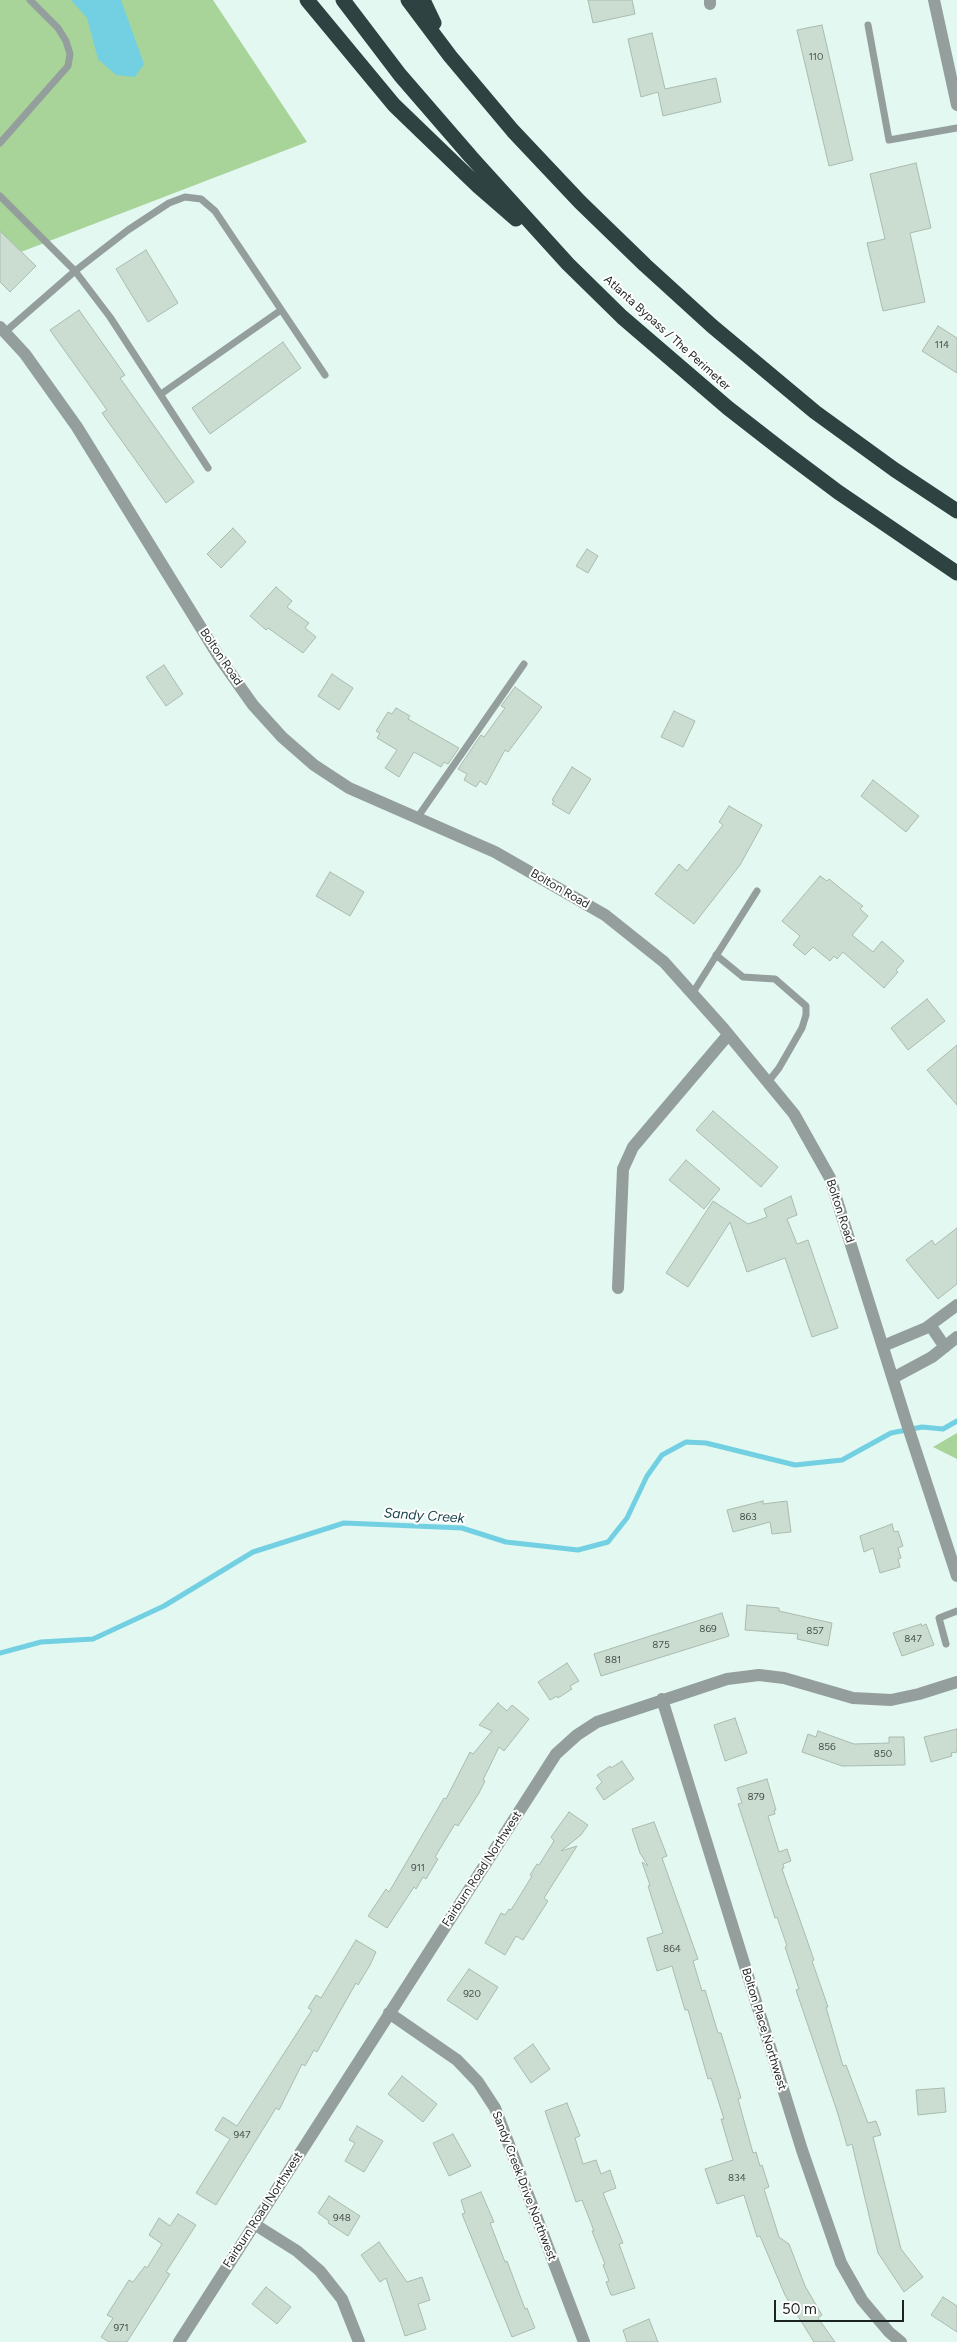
<!DOCTYPE html>
<style>
body{margin:0}
#map{position:relative;width:957px;height:2342px;overflow:hidden;background:#e2f8f1;font-family:Figtree,sans-serif}
canvas{display:block}
.scale{position:absolute;left:774px;top:2300px;width:130px;height:22px;box-sizing:border-box;border:2px solid #1c2421;border-top:0;padding-left:6px;font-size:15px;line-height:18px;white-space:nowrap;color:#1c2421;-webkit-text-stroke:4px #fff;paint-order:stroke}
</style>
<div id="map">
<canvas width="957" height="2342"></canvas>
<div class="scale">50 m</div>
</div>
<script>
const c = document.querySelector('canvas').getContext('2d');
c.lineJoin = 'round';
function fillPath(path, color) { c.fillStyle = color; c.fill(path, 'evenodd'); }
const toPath = rows => new Path2D(rows.map(r => 'M' + r).join(''));
function trace(path, color, width, dash) { c.strokeStyle = color; c.lineWidth = width; c.lineCap = dash ? 'butt' : 'round'; c.setLineDash(dash || []); c.stroke(path); }
function label(font, color, halo, rows, align = 'center') {
  c.font = font + ' Figtree,sans-serif'; c.lineWidth = 4; c.setLineDash([]); c.textBaseline = 'middle'; c.strokeStyle = halo; c.fillStyle = color; for (const [text, x, y, turn = 0] of rows) {
    c.save(); c.translate(x, y); c.rotate((+turn || 0) * Math.PI / 180); c.textAlign = isNaN(turn) ? turn : align; if (halo) c.strokeText(text, 0, 0); c.fillText(text, 0, 0); c.restore();
  }
}
fillPath(toPath([
 [0,0,213,0,307,142,0,260],
 [957,1433,957,1459,933,1447]
]), '#a8d49a');
fillPath(toPath([
 [71,0,121,0,144,64,135,77,116,75,98,59,87,18]
]), '#72d0e2');
trace(toPath([
 [0,1653,41,1642,93,1639,164,1606,253,1552,344,1523,462,1528,506,1542,578,1550,608,1542,627,1518,647,1476,662,1455,686,1442,706,1443,795,1465,842,1460,891,1433,922,1427,943,1429,957,1421]
]), '#72d0e2', 5);
const building = toPath([
 [588,0,632,0,635,14,593,23,588,0],
 [822,25,853,160,829,166,797,30,822,25],
 [652,33,665,89,716,78,721,102,663,116,658,92,641,97,628,39,652,33],
 [916,163,931,228,910,233,925,302,883,311,867,243,885,239,870,174,916,163],
 [0,231,36,266,10,292,0,282,0,231],
 [146,250,178,303,148,322,116,269,146,250],
 [79,310,125,375,120,378,194,482,166,503,102,413,107,410,50,330,79,310],
 [938,326,957,338,957,373,922,351,938,326],
 [283,342,301,368,210,434,192,408,283,342],
 [233,528,246,542,221,568,207,554,233,528],
 [587,549,598,556,588,573,576,566,587,549],
 [276,587,292,601,287,607,309,623,305,628,316,637,303,653,268,628,266,630,250,616,276,587],
 [164,665,183,694,166,706,146,677,164,665],
 [332,674,353,688,339,710,318,696,332,674],
 [515,687,542,707,508,752,505,750,486,785,480,781,476,787,464,780,467,774,458,769,481,735,484,737,505,708,501,706,515,687],
 [396,708,410,716,408,719,459,748,448,764,444,762,441,767,414,752,399,777,385,768,397,750,377,738,380,733,376,731,388,712,392,714,396,708],
 [674,711,695,721,683,747,661,737,674,711],
 [572,767,591,779,569,814,552,804,554,801,552,800,572,767],
 [873,780,919,816,906,832,861,796,873,780],
 [729,806,762,825,740,865,694,924,655,894,679,864,687,871,723,825,719,822,729,806],
 [330,872,364,892,350,916,316,896,330,872],
 [820,876,827,881,829,879,856,901,863,906,860,909,868,916,852,935,873,952,882,941,904,961,896,970,898,972,884,988,843,952,837,959,834,956,830,961,813,947,805,955,793,945,800,936,782,921,820,876],
 [927,999,945,1021,908,1050,891,1028,927,999],
 [957,1045,957,1105,927,1070,957,1045],
 [713,1111,778,1167,761,1187,696,1130,713,1111],
 [686,1160,720,1189,704,1209,669,1180,686,1160],
 [791,1196,797,1215,787,1219,797,1244,808,1240,838,1328,812,1337,785,1258,747,1272,730,1222,688,1287,666,1273,713,1201,748,1224,767,1217,764,1209,791,1196],
 [957,1228,957,1284,938,1299,906,1260,932,1240,935,1245,957,1228],
 [763,1501,763,1504,787,1501,791,1532,772,1534,770,1522,733,1532,727,1510,763,1501],
 [892,1524,894,1532,898,1531,903,1546,898,1548,901,1558,898,1559,900,1567,880,1573,873,1548,864,1552,860,1536,892,1524],
 [747,1605,779,1608,779,1611,832,1623,828,1646,797,1639,798,1634,745,1630,747,1605],
 [722,1613,729,1636,601,1676,594,1654,722,1613],
 [921,1624,922,1626,926,1624,934,1645,902,1656,893,1633,921,1624],
 [567,1663,579,1681,570,1686,572,1689,558,1698,557,1696,550,1700,538,1682,567,1663],
 [498,1703,507,1711,512,1705,529,1719,504,1751,499,1747,483,1780,485,1781,479,1793,458,1826,455,1824,435,1857,438,1859,426,1879,423,1877,416,1889,414,1887,387,1928,368,1916,386,1889,389,1892,444,1798,446,1799,470,1752,473,1754,492,1731,479,1725,498,1703],
 [735,1718,747,1753,725,1761,714,1725,735,1718],
 [957,1729,957,1752,951,1753,952,1756,931,1762,924,1737,957,1729],
 [818,1731,854,1744,889,1743,889,1737,904,1737,905,1765,842,1766,802,1752,808,1734,816,1737,818,1731],
 [622,1761,634,1779,604,1800,596,1788,602,1782,597,1775,610,1766,611,1768,622,1761],
 [767,1779,776,1810,774,1810,775,1814,768,1816,779,1852,787,1849,791,1861,783,1864,784,1868,782,1869,814,1960,812,1961,828,2007,826,2007,843,2066,846,2065,868,2123,876,2121,881,2135,873,2137,901,2249,923,2277,904,2292,878,2253,852,2144,847,2146,838,2114,796,1990,799,1989,785,1947,787,1946,777,1917,775,1918,738,1804,742,1803,737,1788,767,1779],
 [569,1812,588,1825,581,1835,561,1851,577,1846,544,1898,548,1901,523,1940,516,1936,505,1955,485,1943,501,1913,505,1915,509,1909,511,1910,532,1876,530,1875,537,1864,539,1865,554,1841,551,1837,569,1812],
 [654,1822,667,1856,662,1858,698,1959,693,1961,702,1991,705,1990,718,2033,721,2033,741,2098,738,2099,753,2153,756,2152,760,2166,762,2165,769,2187,764,2189,779,2237,789,2244,805,2286,822,2315,818,2318,835,2342,814,2342,785,2295,760,2236,757,2237,744,2195,717,2204,705,2169,733,2160,721,2119,724,2119,711,2078,708,2079,688,2010,685,2010,672,1966,657,1971,647,1938,663,1933,648,1886,650,1885,642,1862,648,1866,640,1853,632,1829,654,1822],
 [356,1940,376,1952,370,1965,358,1985,356,1983,317,2052,314,2050,305,2066,302,2064,279,2110,276,2108,216,2205,196,2193,230,2139,215,2130,223,2117,237,2126,312,2010,308,2008,316,1995,321,1998,356,1940],
 [469,1969,498,1987,477,2020,447,2000,469,1969],
 [533,2044,550,2069,531,2083,514,2058,533,2044],
 [402,2076,437,2104,423,2122,388,2094,402,2076],
 [944,2088,946,2112,918,2115,916,2090,944,2088],
 [567,2103,580,2136,575,2138,583,2164,596,2160,601,2174,610,2170,616,2188,603,2193,623,2243,619,2244,635,2288,614,2295,611,2295,606,2282,609,2281,603,2265,605,2264,592,2231,594,2231,582,2200,576,2202,545,2111,567,2103],
 [357,2126,383,2141,364,2172,345,2161,355,2143,349,2140,357,2126],
 [453,2134,471,2166,449,2176,433,2143,453,2134],
 [481,2192,494,2222,490,2223,505,2262,507,2261,525,2309,527,2308,535,2328,512,2337,462,2214,465,2213,461,2200,481,2192],
 [329,2196,360,2216,348,2236,328,2223,329,2221,318,2213,329,2196],
 [178,2214,196,2225,166,2272,170,2274,127,2342,109,2342,101,2337,113,2318,107,2315,129,2280,133,2282,145,2266,147,2268,162,2244,149,2235,159,2218,170,2226,178,2214],
 [379,2242,407,2282,422,2277,430,2300,418,2304,426,2329,405,2336,386,2278,380,2282,361,2255,379,2242],
 [266,2287,291,2307,277,2324,252,2304,266,2287],
 [943,2297,957,2306,957,2332,931,2315,943,2297],
 [649,2319,658,2342,627,2342,623,2330,649,2319]
]);
fillPath(building, '#cbdcd1');
trace(building, '#aabbaf', 1);
trace(toPath([
 [868,25,889,140,957,128],
 [0,143,68,66,70,54,66,41,58,28,30,0],
 [0,196,75,271,110,317,208,468],
 [5,332,75,271,128,230,169,203,185,197,201,199,215,211,325,375],
 [161,394,281,310],
 [417,818,524,664],
 [716,955,743,977,775,979,806,1006,806,1015,802,1028,779,1068,768,1082],
 [692,994,757,891],
 [946,1644,939,1618,957,1611]
]), '#949e9d', 7);
trace(toPath([
 [934,0,957,105],
 [710,4,710,0],
 [618,1288,623,1169,633,1147,728,1035],
 [930,1325,945,1347],
 [883,1346,926,1328,957,1305],
 [893,1378,932,1357,957,1337],
 [662,1699,802,2150,841,2263,862,2300,889,2332,901,2342],
 [389,2013,457,2060,478,2082,495,2108,584,2342],
 [254,2224,297,2251,320,2271,342,2299,359,2342],
 [179,2342,556,1754,577,1735,597,1722,727,1679,759,1675,784,1678,853,1698,891,1700,919,1694,957,1682]
]), '#949e9d', 12);
trace(toPath([
 [0,327,25,354,77,427,219,657,253,705,282,737,314,765,349,788,495,852,605,915,664,962,724,1029,794,1114,830,1178,906,1421,957,1576]
]), '#949e9d', 12);
trace(toPath([
 [307,0,394,105,478,186,516,219],
 [343,0,400,75,471,157,568,264,622,317,728,408,782,450,838,492,957,573],
 [408,0,450,56,513,131,580,202,645,265,712,326,815,412,895,470,957,511],
 [423,0,434,23]
]), '#2e4241', 15);
label('10px', '#48524d', null, [
 ["110",816,57],
 ["114",942,345],
 ["863",748,1517],
 ["869",708,1629],
 ["857",815,1631],
 ["847",913,1639],
 ["875",661,1645],
 ["881",613,1660],
 ["856",827,1747],
 ["850",883,1754],
 ["879",756,1797],
 ["911",418,1868],
 ["864",672,1949],
 ["920",472,1994],
 ["947",242,2135],
 ["834",737,2178],
 ["948",342,2218],
 ["971",121,2328]
]);
label('12px', '#1c2421', '#fff', [
 ["Atlanta Bypass / The Perimeter",667,333,42],
 ["Bolton Road",221,657,56],
 ["Bolton Road",560,889,30],
 ["Bolton Road",840,1211,72],
 ["Fairburn Road Northwest",482,1869,-57],
 ["Bolton Place Northwest",764,2029,73],
 ["Sandy Creek Drive Northwest",524,2186,69],
 ["Fairburn Road Northwest",263,2210,-57]
]);
label('italic 14px', '#1a454d', '#fff', [
 ["Sandy Creek",424,1516,4]
]);
</script>
